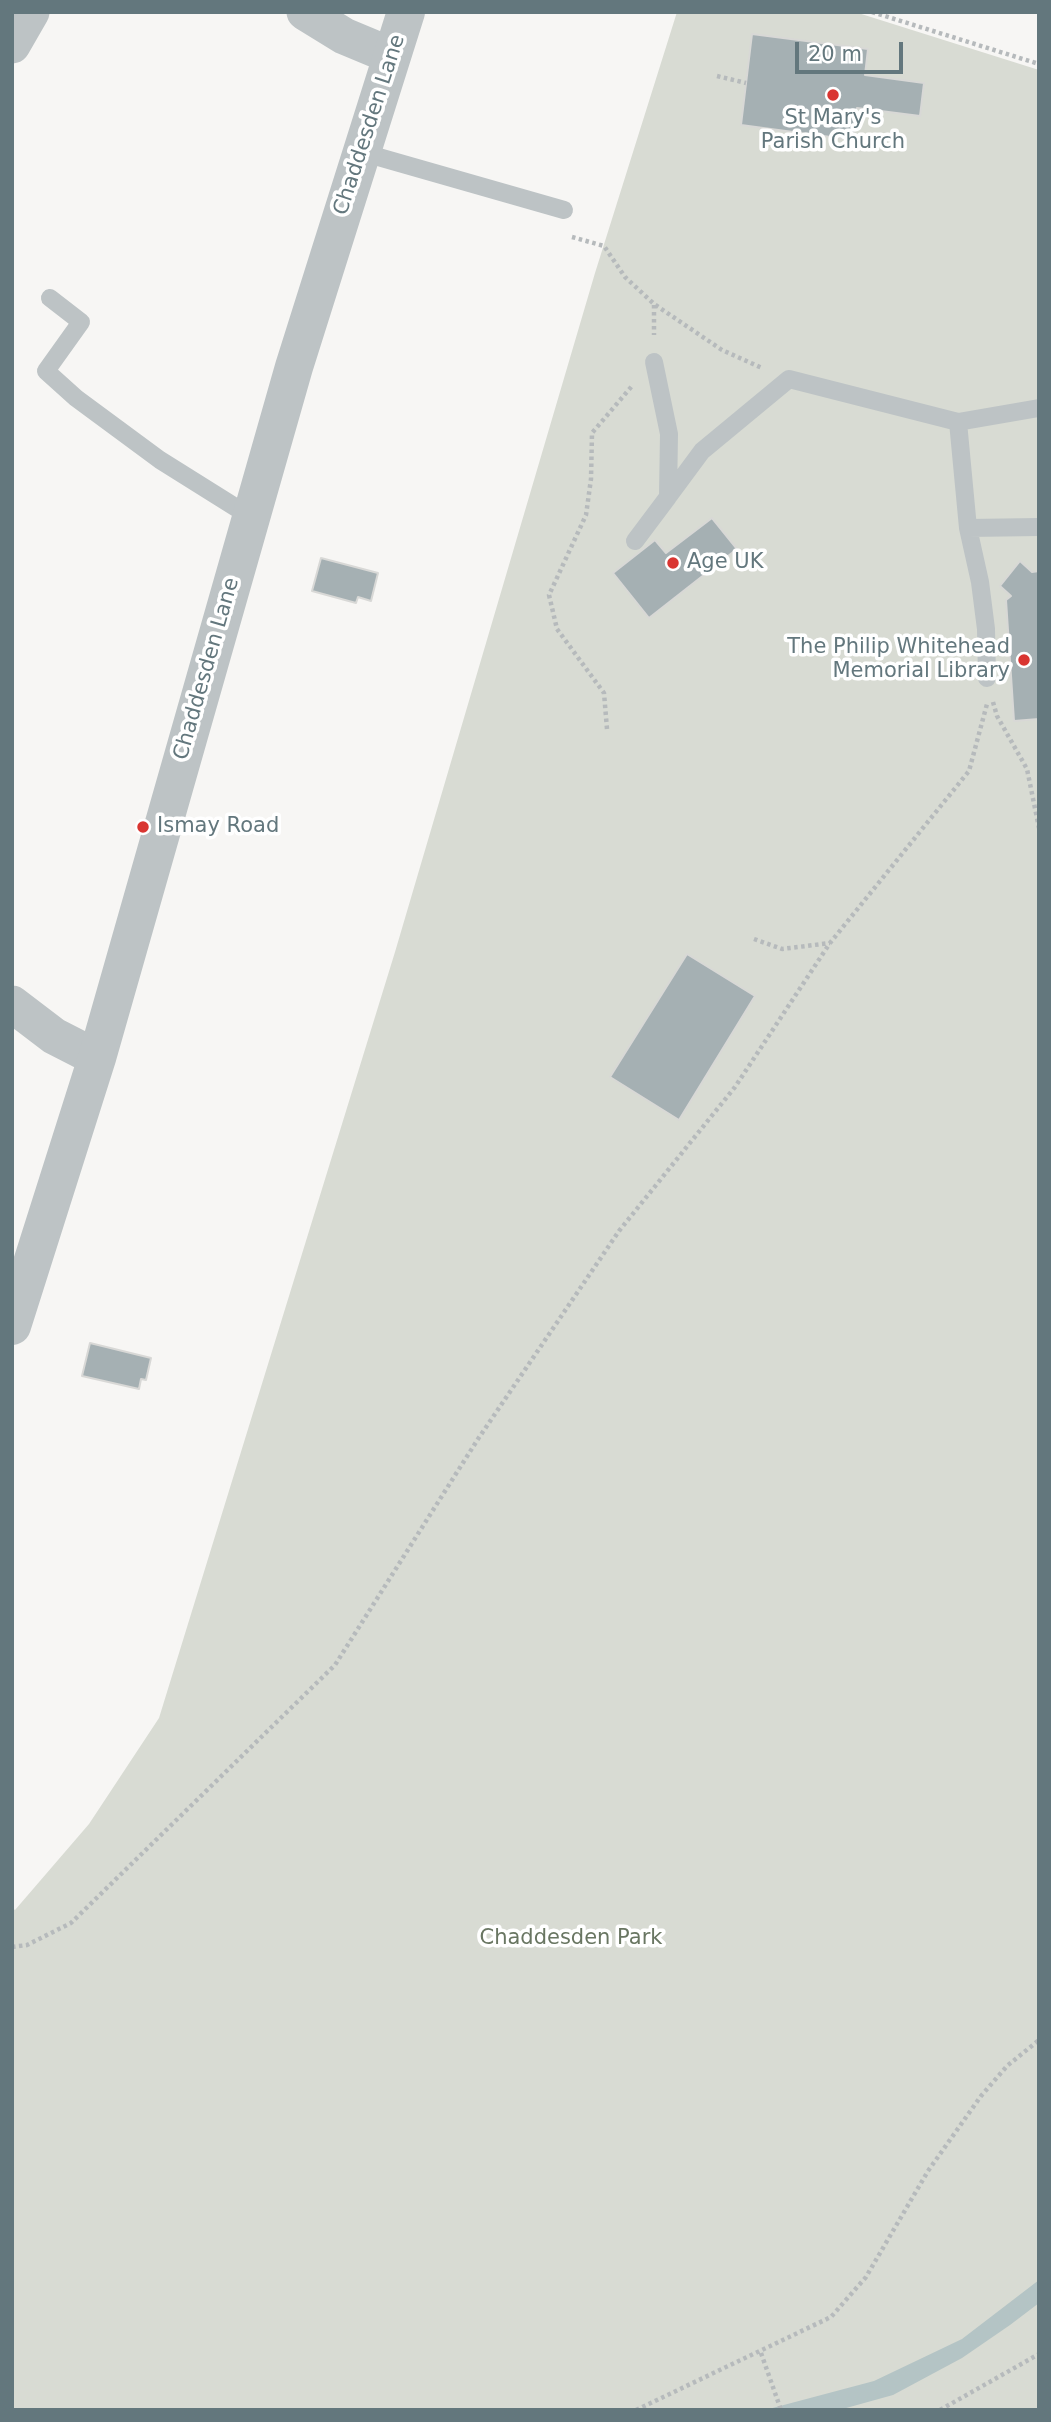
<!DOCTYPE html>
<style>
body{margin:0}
#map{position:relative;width:1051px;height:2422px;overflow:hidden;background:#f7f6f4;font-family:"DejaVu Sans",sans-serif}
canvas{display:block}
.frame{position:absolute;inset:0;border:14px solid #63777d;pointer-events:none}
.scale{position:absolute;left:795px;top:42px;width:108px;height:32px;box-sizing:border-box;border:4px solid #63777d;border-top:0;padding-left:9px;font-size:21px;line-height:24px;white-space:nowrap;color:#63777d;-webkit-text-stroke:5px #fff;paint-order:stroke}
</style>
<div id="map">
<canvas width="1051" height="2422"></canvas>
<div class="frame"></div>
<div class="scale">20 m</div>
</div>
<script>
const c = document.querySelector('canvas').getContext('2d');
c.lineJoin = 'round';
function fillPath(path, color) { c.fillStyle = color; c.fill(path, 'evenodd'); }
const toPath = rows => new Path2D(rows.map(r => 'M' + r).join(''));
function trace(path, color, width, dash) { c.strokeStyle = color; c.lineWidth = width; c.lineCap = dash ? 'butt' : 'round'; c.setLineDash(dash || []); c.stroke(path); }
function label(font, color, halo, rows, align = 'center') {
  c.font = font + ' "DejaVu Sans",sans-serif'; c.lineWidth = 7; c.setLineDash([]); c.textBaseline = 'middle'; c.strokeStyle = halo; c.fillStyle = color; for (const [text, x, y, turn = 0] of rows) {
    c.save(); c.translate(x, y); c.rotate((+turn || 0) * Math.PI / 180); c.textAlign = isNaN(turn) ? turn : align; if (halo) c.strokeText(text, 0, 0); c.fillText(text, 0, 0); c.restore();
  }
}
fillPath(toPath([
 [677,12,855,12,1039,70,1039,2410,12,2410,12,1908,15,1910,89,1824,159,1718,395,952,595,273]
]), '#d8dbd3');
fillPath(toPath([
 [1039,2280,1039,2303,1010,2325,962,2358,893,2395,839,2410,765,2410,874,2381,962,2339]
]), '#b4c4c5');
const building = toPath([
 [752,34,868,49,865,75,924,83,920,116,857,108,853,140,741,125,752,34],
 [712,518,737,549,649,618,613,573,655,540,666,553,712,518],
 [321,558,378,573,371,601,358,597,356,603,312,591,321,558],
 [1020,561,1032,572,1039,571,1039,719,1014,721,1006,600,1011,596,1000,586,1020,561],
 [687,954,755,996,679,1120,610,1077,687,954],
 [90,1343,151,1358,146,1380,141,1379,139,1389,82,1376,90,1343]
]);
fillPath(building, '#a5b0b3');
trace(building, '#d8d8d6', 2);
trace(toPath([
 [872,12,1039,64],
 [717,76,746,83],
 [572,237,604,246,625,277,654,304,722,350,762,368],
 [654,305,654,335],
 [993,702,997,716,1027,769,1039,828],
 [607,729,604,693,557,629,549,595,586,515,591,479,592,433,632,386],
 [754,939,782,949,830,943],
 [12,1947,27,1945,71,1923,335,1665,478,1439,619,1231,735,1087,830,943,969,771,987,704],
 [761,2353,781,2410],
 [636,2410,831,2317,866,2277,928,2171,981,2096,1007,2066,1039,2040],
 [940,2410,1039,2354]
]), '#b6babc', 4.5, [3.5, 3.5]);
trace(toPath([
 [361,152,564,210],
 [50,298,81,322,46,371,76,398,160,460,251,517],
 [958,422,968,528,980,582,986,629,987,678],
 [668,497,702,451,789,379,958,422,1039,408],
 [968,528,1039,527],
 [635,541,668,497,669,434,654,362]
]), '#bdc3c5', 18);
trace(toPath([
 [305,12,344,36,392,56],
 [12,45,31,12],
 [12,1004,54,1036,97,1058]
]), '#bdc3c5', 37);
trace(toPath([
 [12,1326,97,1058,294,367,406,12]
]), '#bdc3c5', 38);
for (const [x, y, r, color] of [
 [833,95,7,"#d93531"],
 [673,563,7,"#d93531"],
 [1024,660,7,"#d93531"],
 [143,827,7,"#d93531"]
]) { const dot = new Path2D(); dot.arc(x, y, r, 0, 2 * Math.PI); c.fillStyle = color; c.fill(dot); trace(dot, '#fff', 2.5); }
label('21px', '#63777d', '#fff', [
 ["St Mary's",833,119,"center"],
 ["Parish Church",833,143,"center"],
 ["Age UK",687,563],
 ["The Philip Whitehead",1010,648,"right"],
 ["Memorial Library",1010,672,"right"],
 ["Ismay Road",157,827]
], 'left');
label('21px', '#63777d', '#fff', [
 ["Chaddesden Lane",370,125,-72],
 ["Chaddesden Lane",207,669,-74]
]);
label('21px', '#697662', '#fff', [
 ["Chaddesden Park",571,1939]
]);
</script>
